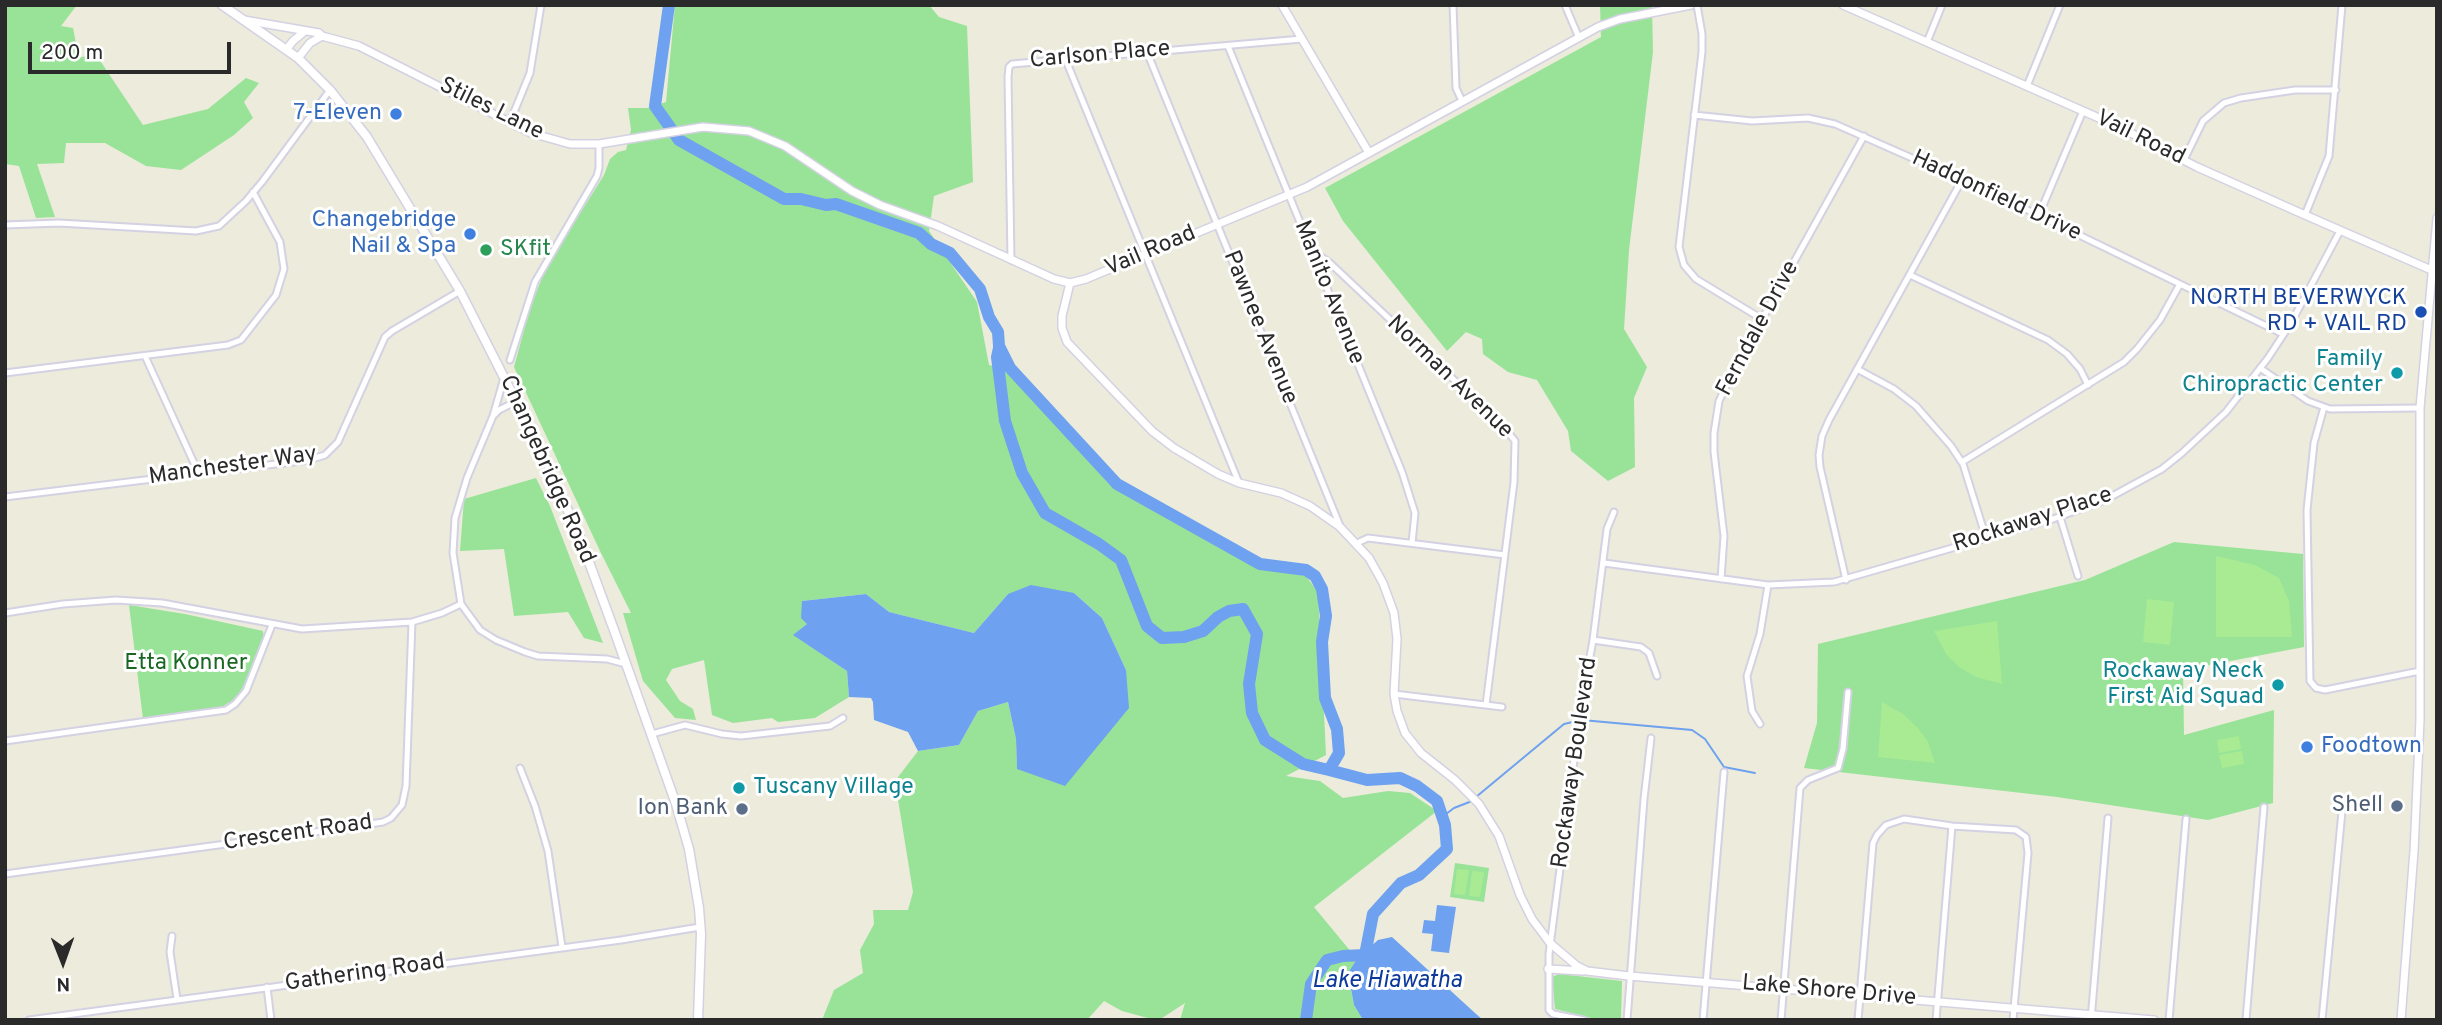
<!DOCTYPE html>
<style>
body{margin:0}
#map{position:relative;width:2442px;height:1025px;overflow:hidden;background:#ecebdc;font-family:Overpass,sans-serif}
canvas{display:block}
.frame{position:absolute;inset:0;border:7px solid #2a2a2a;pointer-events:none}
.north{position:absolute;left:28px;top:927px;width:70px;height:70px;-webkit-text-stroke:5px #fff;paint-order:stroke;rotate:179deg;font-size:19px;font-weight:700;line-height:28px;text-align:center;color:#2a2a2a}
.north::after{content:'';display:block;margin:auto;width:24px;height:32px;background:#2a2a2a;clip-path:polygon(50% 0,100% 100%,50% 72%,0 100%)}
.scale{position:absolute;left:28px;top:42px;width:203px;height:32px;box-sizing:border-box;border:4px solid #2a2a2a;border-top:0;padding-left:9px;font-size:21px;line-height:24px;white-space:nowrap;color:#2a2a2a;-webkit-text-stroke:5px #fff;paint-order:stroke}
</style>
<div id="map">
<canvas width="2442" height="1025"></canvas>
<div class="frame"></div>
<div class="north">N</div>
<div class="scale">200 m</div>
</div>
<script>
const c = document.querySelector('canvas').getContext('2d');
c.lineJoin = 'round';
function fillPath(path, color) { c.fillStyle = color; c.fill(path, 'evenodd'); }
const toPath = rows => new Path2D(rows.map(r => 'M' + r).join(''));
function trace(path, color, width, dash) { c.strokeStyle = color; c.lineWidth = width; c.lineCap = dash ? 'butt' : 'round'; c.setLineDash(dash || []); c.stroke(path); }
function label(font, color, halo, rows, align = 'center') {
  c.font = font + ' Overpass,sans-serif'; c.lineWidth = 6; c.setLineDash([]); c.textBaseline = 'middle'; c.strokeStyle = halo; c.fillStyle = color; for (const [text, x, y, turn = 0] of rows) {
    c.save(); c.translate(x, y); c.rotate((+turn || 0) * Math.PI / 180); c.textAlign = isNaN(turn) ? turn : align; if (halo) c.strokeText(text, 0, 0); c.fillText(text, 0, 0); c.restore();
  }
}
fillPath(toPath([
 [5,5,77,5,61,26,73,28,79,58,95,53,143,125,208,109,246,78,259,83,244,102,253,118,234,135,181,170,146,166,105,143,66,143,64,163,37,164,55,217,36,218,19,166,5,164],
 [675,5,929,5,939,17,967,26,973,182,934,196,929,231,977,302,989,365,1005,368,1109,484,1258,568,1306,576,1318,592,1326,755,1286,776,1320,781,1343,798,1388,791,1410,793,1437,811,1314,907,1357,959,1348,974,1354,1005,1363,1020,1180,1020,1185,1003,1159,1020,1155,1020,1122,1011,1104,1001,1087,1020,822,1020,834,990,863,973,860,950,874,924,873,910,908,910,913,892,895,781,918,751,959,745,978,711,1008,702,1016,739,1017,769,1126,670,1102,618,1074,593,1008,594,974,633,889,612,866,594,802,601,807,624,794,635,847,671,849,697,815,718,778,722,772,718,733,723,712,715,704,660,672,669,666,680,680,701,693,709,696,720,675,718,643,681,623,613,631,613,600,551,514,367,530,308,546,268,604,175,610,159,618,152,626,150,631,130,628,108,647,108,666,102],
 [1600,5,1652,5,1653,52,1629,250,1624,329,1647,367,1634,398,1635,467,1608,481,1571,451,1568,431,1537,380,1508,372,1483,354,1482,339,1466,332,1447,351,1343,221,1325,188,1601,37],
 [536,478,550,506,603,643,584,638,568,612,514,616,504,549,460,551,464,499],
 [2174,542,2303,554,2304,647,2183,670,2184,735,2274,710,2273,803,2208,820,2057,797,1804,768,1817,723,1818,644,2085,580],
 [129,605,185,614,263,631,264,638,246,682,236,698,222,707,143,719],
 [1455,863,1489,868,1484,902,1450,897],
 [1559,974,1622,981,1621,1020,1599,1020,1555,1009,1552,977]
]), '#98e398');
fillPath(toPath([
 [2216,556,2255,565,2279,578,2289,601,2292,637,2216,637],
 [2147,599,2174,602,2170,645,2143,642],
 [1997,621,2002,684,1976,677,1959,667,1946,654,1934,631],
 [1882,702,1903,714,1917,727,1927,740,1935,763,1878,757],
 [2239,736,2241,749,2219,753,2217,740],
 [2242,751,2244,764,2222,768,2219,755],
 [1457,869,1469,870,1465,895,1454,894],
 [1472,871,1484,872,1480,897,1469,896]
]), '#a8eb93');
fillPath(toPath([
 [1031,585,1074,593,1102,618,1126,670,1129,708,1065,786,1017,769,1016,739,1008,702,978,711,959,745,918,751,908,732,874,720,873,702,871,698,849,697,847,671,793,635,807,624,801,618,802,601,866,594,889,612,974,633,1008,594],
 [1437,905,1456,907,1449,953,1431,951,1433,934,1422,933,1424,920,1435,921],
 [1392,937,1475,1013,1483,1020,1363,1020,1354,1005,1348,973,1357,959,1378,940]
]), '#6ea1ef');
trace(toPath([
 [1582,720,1692,730,1705,739,1724,767,1755,773],
 [1476,797,1564,724,1577,721],
 [1442,817,1454,808,1472,801]
]), '#6ea1ef', 2);
trace(toPath([
 [669,5,655,106,679,140,784,199,801,199,826,205,836,204,919,233,931,244,950,253,980,289,989,317,998,332,999,346,1010,368,1117,484,1260,564,1306,570,1315,576,1322,589,1326,616,1322,642,1325,698,1337,729,1339,753,1329,770,1367,780,1400,778,1417,786,1437,801,1445,825,1447,849,1419,875,1401,883,1373,914,1365,955,1343,956,1327,960,1311,984,1306,1020],
 [999,348,997,357,1005,421,1022,473,1045,513,1099,544,1121,560,1147,626,1162,638,1184,637,1203,631,1218,617,1229,611,1243,609,1257,634,1249,684,1252,713,1265,740,1303,764,1329,770]
]), '#6ea1ef', 12);
const minor = toPath([
 [1453,5,1456,88,1462,101],
 [1565,5,1579,38],
 [1697,5,1702,34,1702,52,1679,247,1684,265,1696,279,1762,319],
 [1927,42,1942,5],
 [1228,46,1402,472,1415,513,1412,543],
 [1147,52,1340,526],
 [1065,58,1239,483],
 [2027,86,2060,5],
 [1694,115,1752,121,1808,118,1835,124,2007,200,2283,334],
 [510,122,530,73,541,5],
 [2184,160,2203,121,2224,103,2241,98,2295,90,2336,90],
 [2039,215,2083,111],
 [2305,215,2329,156,2342,5],
 [5,225,59,223,196,231,219,226,246,201,262,182,330,90],
 [1310,249,1330,263,1503,426,1515,441,1514,482,1486,705],
 [1011,260,1008,77,1009,67,1012,64,1302,39],
 [1910,275,2048,340,2067,354,2080,369,2088,385],
 [145,356,199,474],
 [510,360,535,282,597,176,599,168,599,144],
 [2260,368,2308,401,2330,409,2420,408],
 [1857,369,1894,389,1916,406,1951,446,1963,464,1986,538],
 [5,373,228,345,241,340,276,295,284,269,280,242,253,192],
 [504,378,493,416,467,478,455,518,453,553,461,604,480,630,496,640,525,652,538,656,607,659,626,664],
 [2324,407,2314,443,2307,510,2310,681,2316,688,2325,690,2420,671],
 [493,416,499,410,517,401],
 [1962,462,2124,362,2137,349,2160,320,2180,284],
 [5,497,309,460,325,455,338,442,385,337,392,331,460,291],
 [2060,517,2078,576],
 [1357,543,1368,538,1505,555],
 [1604,563,1768,585,1834,582,2053,519,2105,500,2162,469,2182,453,2226,412,2268,358,2291,323,2340,231],
 [1721,579,1724,536,1714,452,1714,433,1719,401,1735,368,1864,136],
 [1846,580,1820,467,1819,455,1822,436,1829,420,1962,180],
 [5,613,63,604,116,600,162,603,302,629,412,622,442,613,461,604],
 [1593,640,1641,647,1649,653,1657,676],
 [1394,694,1502,707],
 [1760,724,1752,711,1747,676,1760,634,1768,585],
 [652,734,685,725,722,734,741,736,830,726,843,718],
 [5,741,226,710,235,704,246,691,272,625],
 [520,768,535,806,548,851,562,947],
 [5,874,329,830,383,822,391,818,402,805,406,786,412,622],
 [172,936,170,952,177,999],
 [267,987,271,1020],
 [29,1020,621,940,700,927],
 [1584,1020,1553,1014,1549,1010,1549,954,1581,706,1593,640,1607,529,1614,512],
 [1627,1020,1644,799,1651,738],
 [1703,1020,1724,772],
 [1781,1020,1800,788,1808,780,1838,768,1843,749,1848,692],
 [1858,1020,1873,843,1877,835,1886,825,1904,819,1952,826,2016,830,2026,837,2028,853,2013,1020],
 [1936,1020,1952,826],
 [2091,1020,2108,818],
 [2169,1020,2186,819],
 [2246,1020,2264,807],
 [2322,1020,2343,801]
]);
const tertiary = toPath([
 [1282,5,1369,153],
 [1843,5,2117,126,2197,167,2305,215,2436,272],
 [244,20,319,33,322,36,359,46,531,133,570,144,599,144,703,127,749,131,785,146,852,191,880,205,938,226,1054,279,1070,283,1086,279,1307,187,1598,27,1620,19,1691,5],
 [286,50,293,41,305,31],
 [298,58,310,43,322,36],
 [1070,283,1062,316,1062,328,1067,342,1152,431,1174,448,1218,474,1239,483,1281,493,1310,506,1340,527,1369,558,1383,583,1394,613,1397,639,1394,694,1397,711,1405,733,1421,753,1455,780,1479,804,1499,836,1520,895,1532,919,1550,943,1577,966,1587,971,1629,976,2154,1020],
 [1548,969,1583,971],
 [2401,1020,2414,851,2420,720,2420,408,2437,218]
]);
const secondary = toPath([
 [222,5,298,58,330,90,367,137,460,291,546,460,582,543,614,630,676,804,689,849,699,908,701,934,698,1020]
]);
trace(minor, '#d4d1e3', 9);
trace(tertiary, '#d4d1e3', 10);
trace(secondary, '#d4d1e3', 11);
trace(minor, '#fff', 5);
trace(tertiary, '#fff', 7);
trace(secondary, '#fff', 8);
for (const [x, y, r, color] of [
 [396,114,7,"#3f7fe0"],
 [470,234,7,"#3f7fe0"],
 [486,250,7,"#2e9e5b"],
 [2421,312,7,"#1a4fb4"],
 [2397,373,7,"#0f9aa8"],
 [2278,685,7,"#0f9aa8"],
 [2307,747,7,"#3f7fe0"],
 [739,788,7,"#0f9aa8"],
 [2397,806,7,"#5c6f8a"],
 [742,809,7,"#5c6f8a"]
]) { const dot = new Path2D(); dot.arc(x, y, r, 0, 2 * Math.PI); c.fillStyle = color; c.fill(dot); trace(dot, '#fff', 2.5); }
label('23px', '#2a2a2a', '#fff', [
 ["Carlson Place",1100,56,-5],
 ["Stiles Lane",491,110,26],
 ["Vail Road",2140,139,26],
 ["Haddonfield Drive",1996,197,25],
 ["Vail Road",1151,252,-23],
 ["Manito Avenue",1328,293,68],
 ["Pawnee Avenue",1259,328,68],
 ["Ferndale Drive",1759,329,-62],
 ["Norman Avenue",1449,378,44],
 ["Manchester Way",233,467,-8],
 ["Changebridge Road",546,470,66],
 ["Rockaway Place",2033,521,-18],
 ["Rockaway Boulevard",1576,763,-82],
 ["Crescent Road",298,834,-8],
 ["Gathering Road",365,974,-8],
 ["Lake Shore Drive",1829,992,5]
]);
label('23px', '#366cbe', '#fff', [
 ["7-Eleven",382,114],
 ["Changebridge",456,221],
 ["Nail & Spa",456,247],
 ["Foodtown",2321,747,"left"]
], 'right');
label('23px', '#27864d', '#fff', [
 ["SKfit",500,250]
], 'left');
label('23px', '#164399', '#fff', [
 ["NORTH BEVERWYCK",2407,299],
 ["RD + VAIL RD",2407,325]
], 'right');
label('23px', '#0d838f', '#fff', [
 ["Family",2383,360],
 ["Chiropractic Center",2383,386],
 ["Rockaway Neck",2264,672],
 ["First Aid Squad",2264,698],
 ["Tuscany Village",753,788,"left"]
], 'right');
label('23px', '#196723', '#fff', [
 ["Etta Konner",186,664]
]);
label('23px', '#4e5e75', '#fff', [
 ["Shell",2383,806],
 ["Ion Bank",728,809]
], 'right');
label('italic 24px', '#0c3a9b', '#fff', [
 ["Lake Hiawatha",1387,982]
]);
</script>
